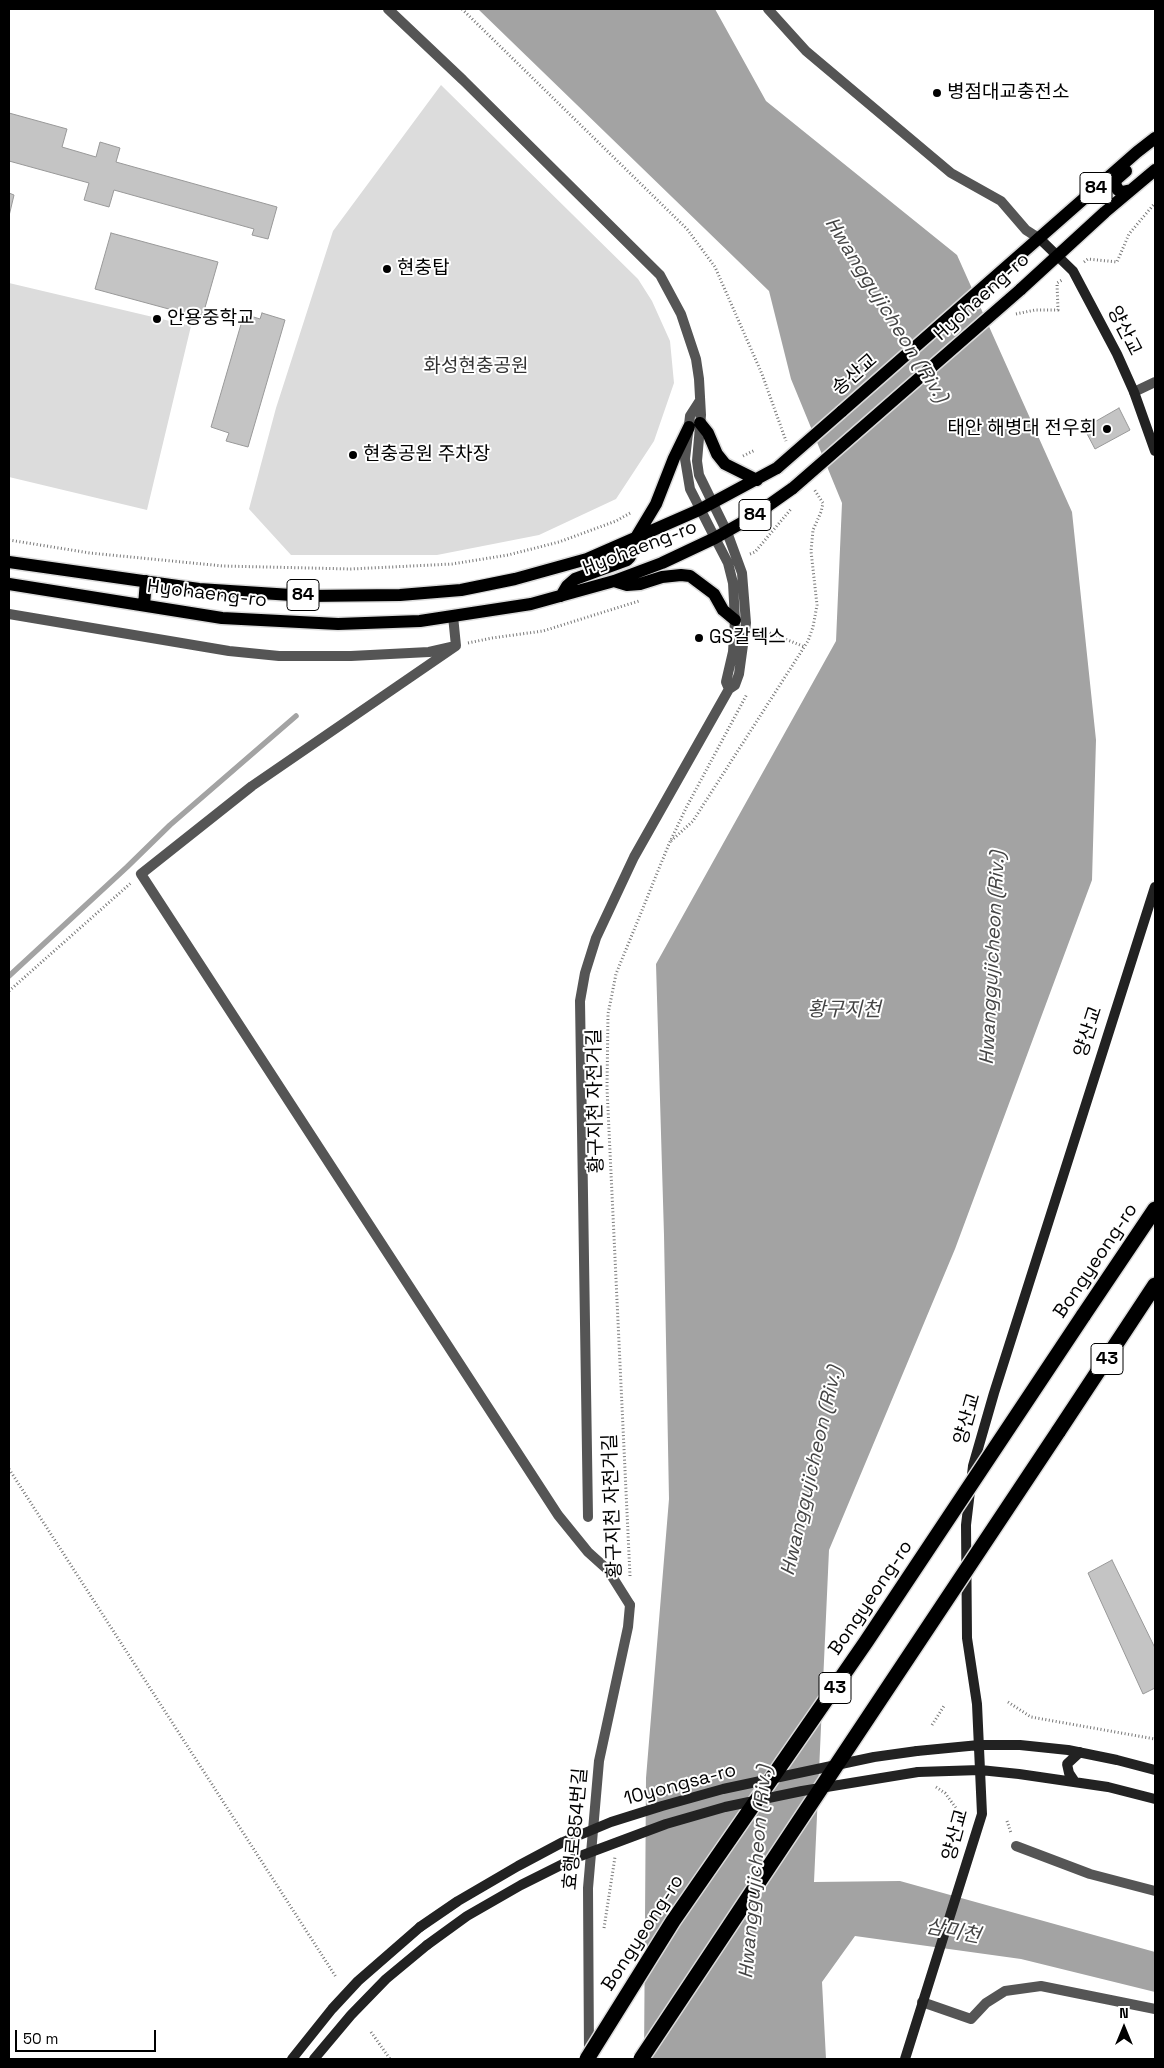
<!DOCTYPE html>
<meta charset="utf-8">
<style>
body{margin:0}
#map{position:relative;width:1164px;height:2068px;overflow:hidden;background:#fff;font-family:"Space Grotesk",sans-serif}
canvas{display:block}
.frame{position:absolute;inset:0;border:10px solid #000;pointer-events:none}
.north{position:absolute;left:1099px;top:2003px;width:50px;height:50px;-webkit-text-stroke:4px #fff;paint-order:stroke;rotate:0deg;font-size:14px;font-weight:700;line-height:20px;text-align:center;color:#000}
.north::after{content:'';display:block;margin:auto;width:18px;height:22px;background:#000;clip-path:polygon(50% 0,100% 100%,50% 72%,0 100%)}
.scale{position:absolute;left:15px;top:2030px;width:141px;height:22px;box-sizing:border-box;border:2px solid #000;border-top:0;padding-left:6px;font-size:15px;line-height:18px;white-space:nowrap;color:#000;-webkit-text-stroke:4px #fff;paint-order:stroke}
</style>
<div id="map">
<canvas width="1164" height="2068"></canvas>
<div class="frame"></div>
<div class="north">N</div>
<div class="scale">50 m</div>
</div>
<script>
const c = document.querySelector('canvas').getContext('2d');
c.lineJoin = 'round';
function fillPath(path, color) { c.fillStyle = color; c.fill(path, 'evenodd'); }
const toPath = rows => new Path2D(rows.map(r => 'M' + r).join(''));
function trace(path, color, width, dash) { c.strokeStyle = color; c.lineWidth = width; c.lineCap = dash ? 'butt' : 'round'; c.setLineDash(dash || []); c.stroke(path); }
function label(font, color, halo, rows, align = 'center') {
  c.font = font + ' "Space Grotesk","Noto Sans KR",sans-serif'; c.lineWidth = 4; c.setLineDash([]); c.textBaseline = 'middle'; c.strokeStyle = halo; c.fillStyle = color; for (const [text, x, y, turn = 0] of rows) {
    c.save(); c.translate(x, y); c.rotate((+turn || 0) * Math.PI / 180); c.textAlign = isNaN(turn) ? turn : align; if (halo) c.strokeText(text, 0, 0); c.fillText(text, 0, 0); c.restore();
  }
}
fillPath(toPath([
 [441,85,638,279,652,301,670,341,674,383,654,441,616,499,539,535,437,555,291,555,249,509,276,408,333,231],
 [9,283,191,326,147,510,9,477]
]), '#dcdcdc');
fillPath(toPath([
 [478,9,715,9,766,101,957,255,1072,512,1096,740,1092,880,955,1249,829,1550,814,1882,900,1881,1155,1952,1155,1992,1021,1959,855,1936,822,1982,826,2059,644,2059,646,1778,669,1499,664,1235,656,964,836,641,842,503,791,379,769,291]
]), '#a3a3a3');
trace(toPath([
 [9,976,127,867,170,825,296,716]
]), '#a3a3a3', 5.5);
const building = toPath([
 [9,113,67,129,62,147,96,157,100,142,120,148,116,162,277,207,268,239,252,235,254,229,114,190,109,207,84,200,89,183,9,161,9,113],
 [9,193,14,195,9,216,9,193],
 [111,233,218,262,202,318,95,289,111,233],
 [262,313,285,320,248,447,226,441,229,433,211,427,244,314,260,319,262,313],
 [1119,408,1130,430,1095,449,1084,428,1119,408],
 [1112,1560,1155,1648,1155,1688,1143,1694,1088,1573,1112,1560]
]);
fillPath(building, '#c4c4c4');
trace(building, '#999', 1);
const primary = toPath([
 [1126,171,1118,178,1115,181,1116,186,1118,190,1122,192,1131,190],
 [1020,290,1105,212,1155,170],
 [841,412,1137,152,1155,138],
 [700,423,708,433,717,454,725,464,757,480],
 [635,539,656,504,674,458,689,427],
 [9,562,199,589,307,596,400,595,461,590,515,579,587,559,699,510,777,468],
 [614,581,627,585,640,584,662,577,681,575,690,576,714,594,723,610,735,620],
 [9,584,222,618,338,624,420,621,531,604,614,581,662,563,715,538,752,517,793,488],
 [561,596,567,586,575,579,627,560,630,557,630,551,627,548,619,546],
 [144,605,146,581]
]);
const highway = toPath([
 [1083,1316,1155,1209],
 [1058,1432,1155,1285]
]);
trace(primary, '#dbdbdb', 15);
trace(highway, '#dbdbdb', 18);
trace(toPath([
 [462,9,687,229,715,267,762,374,786,441],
 [1084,262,1088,259,1117,262,1129,234,1155,203],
 [1016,314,1035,310,1058,310,1057,283,1062,280],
 [743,456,755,450],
 [9,540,90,553,223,566,351,569,452,564,508,555,559,542,616,521,632,512],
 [750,554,755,552,791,509],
 [760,629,805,647],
 [468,643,492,638,543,631,639,601],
 [671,841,693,821,808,641,813,627,817,605,811,551,813,530,821,512,823,503,814,489],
 [9,991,132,882],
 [9,1469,336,1977],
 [630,1576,607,1088,608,1014,616,974,669,844,686,808,747,694],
 [1008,1702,1031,1717,1155,1739],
 [932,1725,944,1706],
 [936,1787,945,1793,956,1808],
 [1007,1821,1011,1833],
 [604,1928,615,1857],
 [371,2032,390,2059]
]), '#777', 3, [1, 2.5]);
trace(toPath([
 [768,9,806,51,951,173,1001,201,1026,230,1040,239],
 [1134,392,1155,382],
 [715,538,728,563,733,583,735,620,733,652,726,682,729,689],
 [9,614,229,651,279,656,351,656,429,652,451,647],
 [453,616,456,646,252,786,141,874,558,1515,588,1552,608,1570,630,1605],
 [588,1517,580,1001,585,973,596,938,634,857,729,689,735,685,739,674,746,623,742,573,727,532],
 [1016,1846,1090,1874,1155,1891],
 [922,2002,971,2019,986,2003,1005,1991,1041,1986,1155,2009]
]), '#555', 10);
trace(toPath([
 [388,9,463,80,660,275,681,314,696,359,699,379,701,415,697,461,699,475,727,532],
 [699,402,690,416,685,459,690,489,715,538],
 [589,2056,588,1888,599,1761,628,1627,630,1605]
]), '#555', 10);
trace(toPath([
 [1040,239,1073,271,1117,354,1134,392,1155,451],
 [917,1751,979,1745,1020,1745,1068,1750,1117,1760,1155,1770],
 [918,1772,980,1770,1019,1774,1108,1787,1155,1799],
 [1075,1782,1069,1773,1067,1764,1080,1752],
 [292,2059,332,2009,358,1981,420,1927],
 [314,2059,351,2015,386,1979,427,1945],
 [905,2059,982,1814,977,1704,967,1638,966,1525,973,1466,994,1393,1155,887]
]), '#222', 10);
trace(primary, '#000', 12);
trace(highway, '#000', 15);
const primaryBridge = toPath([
 [777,468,841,412],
 [793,488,1020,290]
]);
const highwayBridge = toPath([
 [587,2059,673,1921,866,1642,1083,1316],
 [641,2059,1058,1432]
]);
trace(primaryBridge, '#dbdbdb', 15, []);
trace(highwayBridge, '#dbdbdb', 18, []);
trace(toPath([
 [420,1927,458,1901,518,1866,563,1842,611,1822,662,1806,723,1789,874,1757,917,1751],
 [427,1945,467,1916,521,1885,575,1858,666,1824,725,1807,802,1791,918,1772]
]), '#222', 10);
trace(primaryBridge, '#000', 12);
trace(highwayBridge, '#000', 15);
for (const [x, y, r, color] of [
 [937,93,5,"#000"],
 [387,269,5,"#000"],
 [157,319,5,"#000"],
 [1107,429,5,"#000"],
 [353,455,5,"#000"],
 [699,638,5,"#000"]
]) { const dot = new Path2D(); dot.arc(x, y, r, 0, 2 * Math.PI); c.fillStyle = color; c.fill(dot); trace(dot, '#fff', 2); }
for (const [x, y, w] of [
 [1096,188,32],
 [755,515,32],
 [303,595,32],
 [1107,1359,32],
 [835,1688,32]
]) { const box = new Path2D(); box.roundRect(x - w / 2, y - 15.5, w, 31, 4); c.fillStyle = '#fff'; c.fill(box); trace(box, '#000', 1); }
label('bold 18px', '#000', null, [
 ["84",1096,188],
 ["84",755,515],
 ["84",303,595],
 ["43",1107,1359],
 ["43",835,1688]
]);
label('19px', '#000', '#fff', [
 ["병점대교충전소",947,93],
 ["현충탑",397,269],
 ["안용중학교",167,319],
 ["태안 해병대 전우회",1097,429,"right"],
 ["현충공원 주차장",363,455],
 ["GS칼텍스",709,638]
], 'left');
label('19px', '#000', '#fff', [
 ["Hyohaeng-ro",982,297,-42],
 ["양산교",1124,331,63],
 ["송산교",855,375,-41],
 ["Hyohaeng-ro",640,548,-21],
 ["Hyohaeng-ro",207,594,7],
 ["양산교",1089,1032,-72],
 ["황구지천 자전거길",596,1101,-91],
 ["Bongyeong-ro",1096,1261,-56],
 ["양산교",968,1419,-74],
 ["황구지천 자전거길",613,1506,-92],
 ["Bongyeong-ro",871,1598,-56],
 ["10yongsa-ro",680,1785,-15],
 ["효행로854번길",576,1829,-85],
 ["양산교",956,1835,-75],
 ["Bongyeong-ro",643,1933,-57]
]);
label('19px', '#333', '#fff', [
 ["화성현충공원",476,367]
]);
label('italic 20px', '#444', '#fff', [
 ["Hwanggujicheon (Riv.)",886,310,58],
 ["Hwanggujicheon (Riv.)",993,958,-87],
 ["황구지천",844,1011],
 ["Hwanggujicheon (Riv.)",812,1471,-77],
 ["Hwanggujicheon (Riv.)",756,1872,-85],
 ["삼미천",953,1932,11]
]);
</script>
